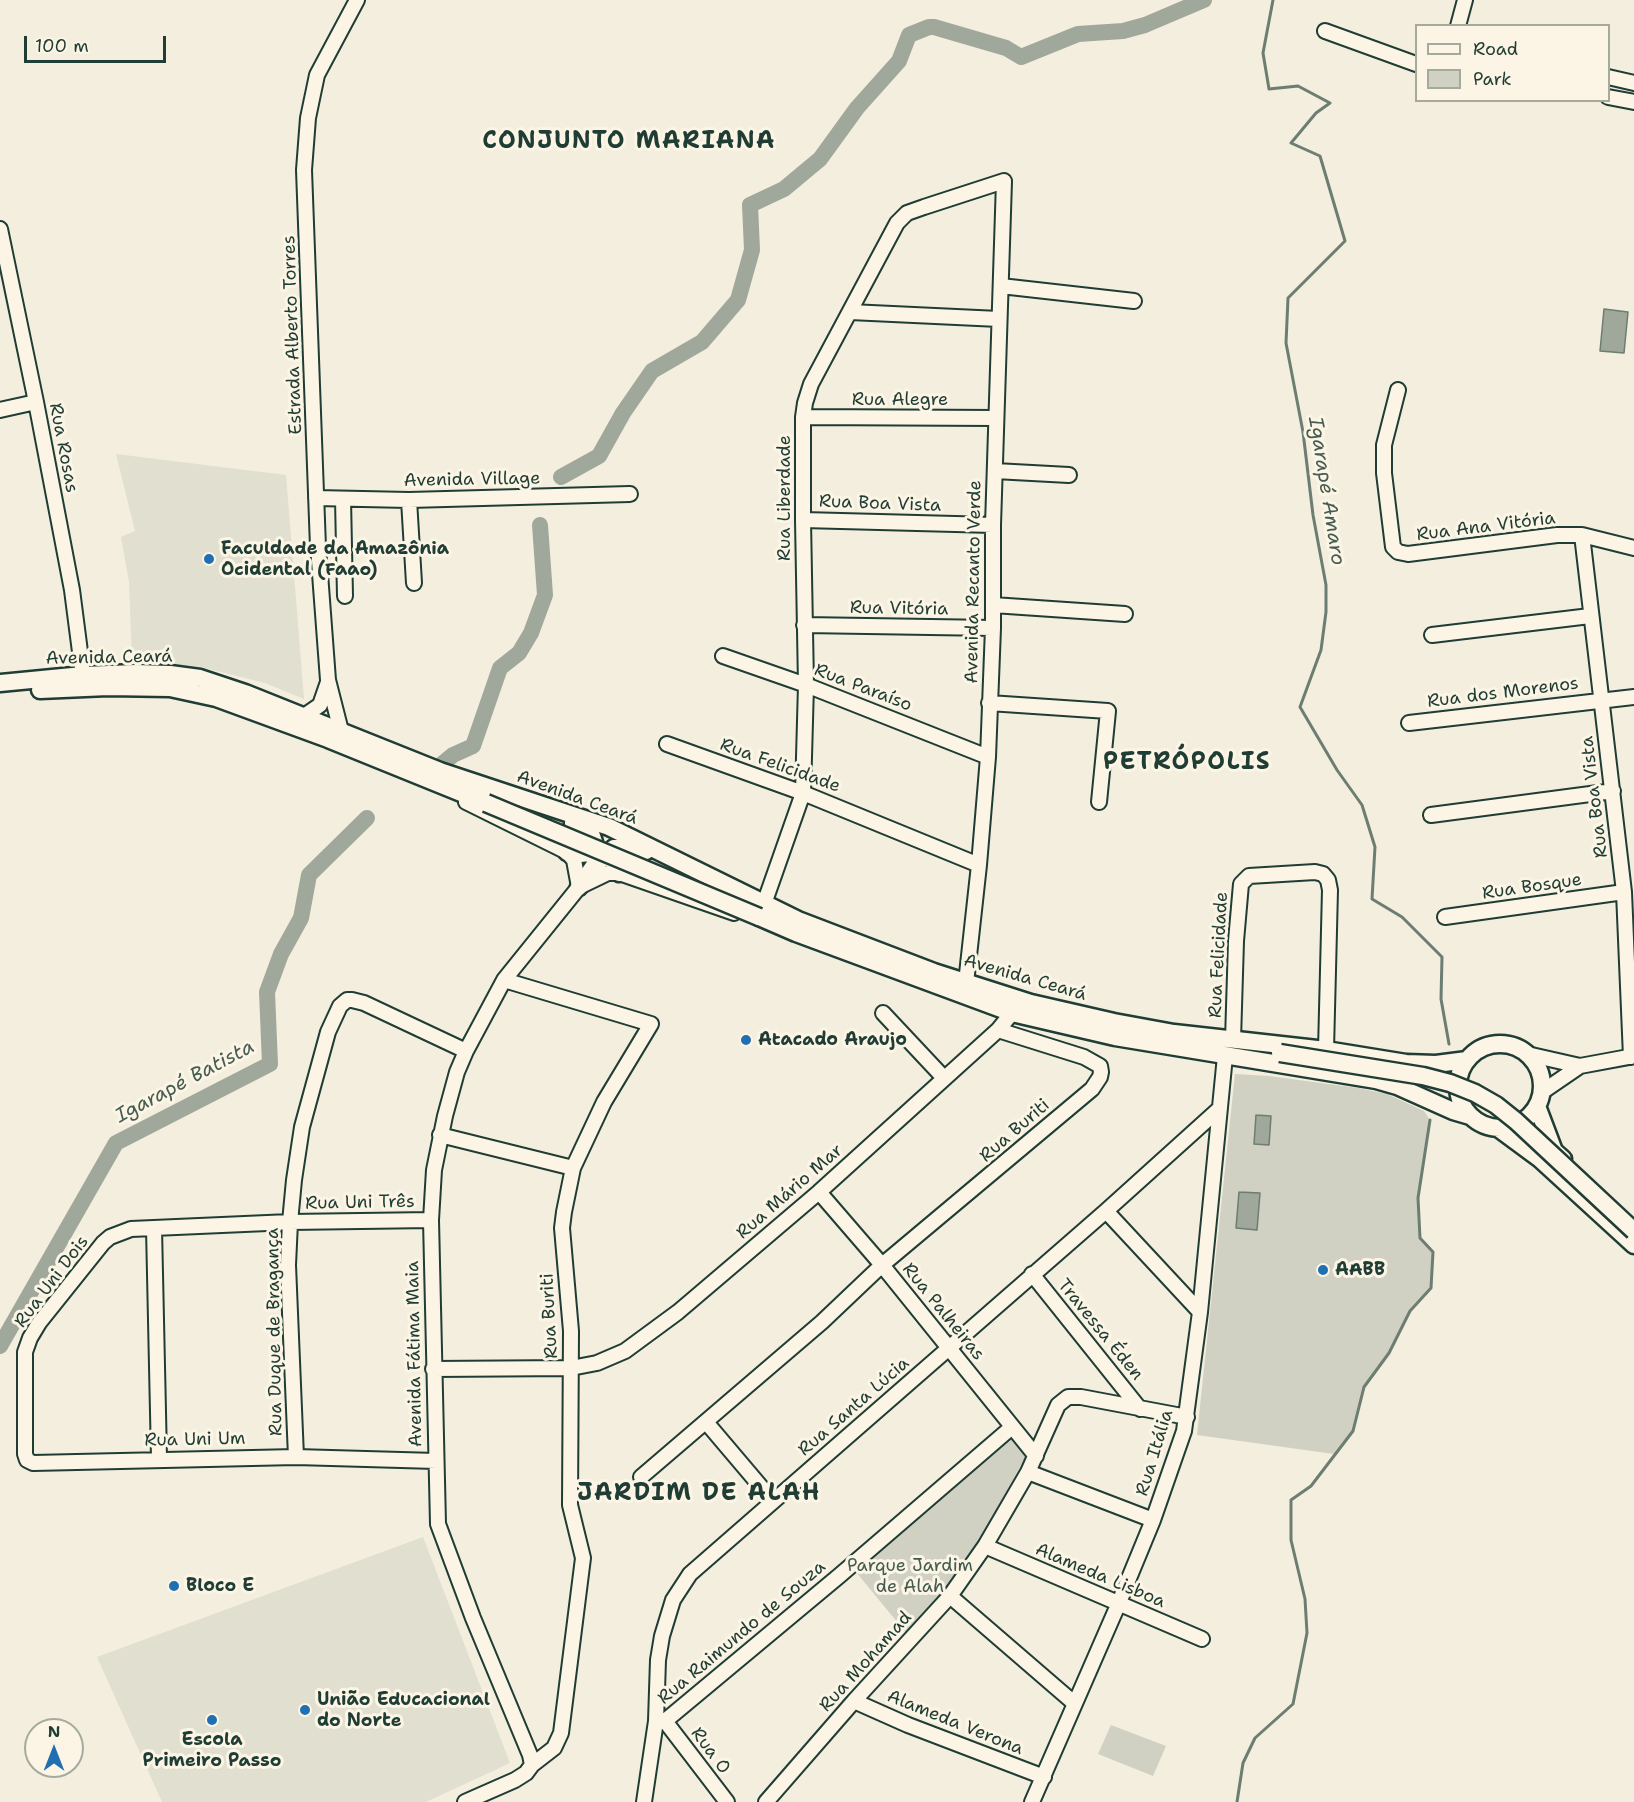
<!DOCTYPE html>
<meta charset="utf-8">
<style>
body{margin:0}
#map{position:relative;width:1634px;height:1802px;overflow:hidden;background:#f3eede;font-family:"Shantell Sans",sans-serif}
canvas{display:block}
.legend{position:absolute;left:1415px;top:24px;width:195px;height:78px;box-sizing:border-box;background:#fcf5e5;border:2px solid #a4ab9e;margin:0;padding:8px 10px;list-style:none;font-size:18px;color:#1f3d34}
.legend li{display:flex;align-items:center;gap:12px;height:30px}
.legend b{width:30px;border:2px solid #a4ab9e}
.north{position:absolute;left:24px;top:1718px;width:60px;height:60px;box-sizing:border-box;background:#fcf5e5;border:2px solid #a4ab9e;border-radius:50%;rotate:0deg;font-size:16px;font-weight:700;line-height:24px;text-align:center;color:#1f3d34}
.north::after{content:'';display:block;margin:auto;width:21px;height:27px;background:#1f6fb2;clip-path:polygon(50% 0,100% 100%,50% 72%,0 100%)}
.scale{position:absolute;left:24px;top:36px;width:142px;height:27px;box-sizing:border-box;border:3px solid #1f3d34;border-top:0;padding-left:8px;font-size:18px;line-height:21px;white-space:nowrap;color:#1f3d34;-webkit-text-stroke:4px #fcf5e5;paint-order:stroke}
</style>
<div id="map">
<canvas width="1634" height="1802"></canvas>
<ul class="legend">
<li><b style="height:8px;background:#fcf5e5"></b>Road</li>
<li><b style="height:16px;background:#d0d1c2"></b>Park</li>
</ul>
<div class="north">N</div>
<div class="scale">100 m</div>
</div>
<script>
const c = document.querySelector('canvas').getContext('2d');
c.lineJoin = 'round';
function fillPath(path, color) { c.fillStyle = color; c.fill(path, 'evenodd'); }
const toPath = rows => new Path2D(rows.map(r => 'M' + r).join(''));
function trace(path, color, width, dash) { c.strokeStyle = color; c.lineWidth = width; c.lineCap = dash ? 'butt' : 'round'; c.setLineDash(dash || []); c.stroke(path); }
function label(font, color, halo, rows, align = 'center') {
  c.font = font + ' "Shantell Sans",sans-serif'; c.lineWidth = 6; c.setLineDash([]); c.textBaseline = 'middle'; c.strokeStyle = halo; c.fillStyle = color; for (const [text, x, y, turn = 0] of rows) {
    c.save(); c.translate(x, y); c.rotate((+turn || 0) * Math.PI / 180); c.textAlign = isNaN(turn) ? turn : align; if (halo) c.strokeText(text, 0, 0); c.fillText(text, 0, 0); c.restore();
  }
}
fillPath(toPath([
 [116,454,286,475,304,699,265,683,201,667,132,660,129,582,121,537,135,531],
 [423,1537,510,1763,426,1802,162,1802,97,1657]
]), '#e1dfd0');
fillPath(toPath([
 [1235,1074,1269,1076,1358,1088,1387,1094,1424,1111,1430,1120,1418,1198,1420,1238,1433,1252,1431,1288,1410,1311,1389,1353,1364,1387,1353,1431,1334,1454,1197,1435],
 [1011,1436,1026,1456,974,1549,945,1594,907,1634,856,1572],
 [1111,1725,1166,1746,1153,1776,1098,1754]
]), '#d0d1c2');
const water = toPath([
 [1604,309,1628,312,1624,353,1600,351,1604,309],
 [1256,1115,1271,1116,1269,1145,1254,1144,1256,1115],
 [1239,1192,1260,1193,1257,1230,1236,1228,1239,1192]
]);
fillPath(water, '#a0a89b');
trace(water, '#6c7d72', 1.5);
trace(toPath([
 [1273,0,1263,53,1269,89,1298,86,1330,103,1316,113,1291,143,1320,156,1345,241,1288,298,1286,343,1303,432,1313,515,1326,585,1326,612,1321,650,1300,707,1337,770,1362,805,1375,847,1372,899,1402,917,1442,957,1441,999,1449,1044],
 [1237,1802,1243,1763,1255,1738,1293,1704,1307,1633,1305,1599,1291,1540,1291,1500,1311,1486,1353,1431,1364,1387,1389,1353,1410,1311,1431,1288,1433,1252,1420,1238,1418,1198,1430,1120]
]), '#6c7d72', 3);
trace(toPath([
 [561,477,599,456,623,413,652,371,702,342,738,300,752,250,750,205,784,189,820,159,857,108,899,61,909,35,929,27,934,27,1006,48,1021,57,1078,34,1123,31,1145,25,1204,0],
 [436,769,453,755,473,746,500,668,519,653,531,633,545,595,540,525],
 [0,1346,116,1143,270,1064,267,992,281,954,301,918,309,875,367,818]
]), '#a0a89b', 16);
const minor = toPath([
 [1458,26,1465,0],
 [1325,31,1416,64],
 [1608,77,1634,83],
 [1608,97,1634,102],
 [0,229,36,402,72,590,83,675],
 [1001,286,1134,301],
 [850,312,999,319],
 [1398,390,1384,445,1384,473,1393,547,1398,552,1408,554,1557,535,1582,535,1634,548],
 [0,410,36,402],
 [803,417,996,418],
 [995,471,1069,475],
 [316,498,409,500,630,494],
 [343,499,345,596],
 [409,500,414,583],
 [803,520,993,525],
 [1582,535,1624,892,1631,1057],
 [993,605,1125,614],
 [804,625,993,628],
 [1432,635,1590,616],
 [723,656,806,685,988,757],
 [989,703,1108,711,1099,802],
 [304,716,320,705,328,682],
 [1409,723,1634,697],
 [341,731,328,680,318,547,304,170,308,118,317,75,357,0],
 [667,744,803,793,979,865],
 [466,802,567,852,574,860,579,887],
 [1431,815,1613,791],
 [764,904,803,793,806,685,803,520,803,417,805,403,811,384,897,223,907,213,924,207,1004,181,993,525,993,628,988,757,979,865,966,983],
 [1445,917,1624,892],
 [883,1013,944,1078],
 [1233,1040,1236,941,1241,884,1249,876,1315,872,1323,874,1328,880,1330,890,1326,1050],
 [1527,1054,1580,1066,1634,1056],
 [1542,1092,1580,1066],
 [440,1135,573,1168],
 [819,1192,882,1265,1036,1456],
 [1106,1211,1200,1312],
 [431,1220,290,1222,131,1229,110,1237,103,1243,39,1323,30,1338,25,1352,25,1454,27,1460,33,1463,296,1457,436,1461],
 [154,1228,159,1458],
 [1032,1274,1140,1409],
 [433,1369,571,1368,597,1363,625,1351,678,1312,819,1192,998,1030,1012,1013],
 [706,1422,773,1501],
 [296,1457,288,1265,290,1222,294,1180,302,1127,328,1032,340,1006,347,1000,352,1000,364,1003,466,1051],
 [1028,1472,1153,1520],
 [641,1477,822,1322,882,1265,1092,1089,1100,1077,1101,1072,1100,1066,1084,1057,998,1030],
 [985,1546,1202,1639],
 [950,1596,1074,1703],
 [854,1701,908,1725,1044,1777],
 [656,1721,665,1721,839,1576,1012,1427],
 [665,1721,727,1802],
 [532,1765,530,1755,473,1618,438,1524,431,1220,434,1170,445,1116,457,1072,466,1051,504,980,579,887,608,873,619,873,734,913],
 [465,1802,515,1780,526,1773,532,1765,554,1748,561,1733,583,1558,570,1505,571,1331,562,1228,564,1212,573,1168,604,1102,651,1024,504,980],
 [644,1802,656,1721,658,1660,662,1636,673,1600,690,1574,1106,1211,1218,1110],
 [766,1802,854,1701,950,1596,985,1546,1028,1472,1058,1405,1068,1397,1081,1397,1187,1417],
 [1032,1802,1118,1605,1153,1520,1184,1431,1200,1312,1225,1056]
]);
const major = toPath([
 [0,683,83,675,136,673,170,674,200,678,245,693,440,771,609,827,798,920,934,972,1031,1003,1114,1022,1174,1033,1326,1050,1406,1063,1436,1064,1467,1060],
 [40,690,108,687,170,688,216,698,328,739,486,803],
 [567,852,580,854,590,853,593,849,594,842,592,836,582,827,573,823],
 [619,873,614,863,623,847],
 [579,887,593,867,614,848,632,847,646,851],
 [759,917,796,933,1012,1013,1115,1037,1376,1080,1397,1086,1453,1111,1470,1116],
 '1458 1086a42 42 0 1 1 84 0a42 42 0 1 1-84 0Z',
 [1537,1106,1554,1151,1563,1159],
 [1498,1128,1540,1159,1634,1245]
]);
trace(minor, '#1f3d34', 18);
trace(major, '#1f3d34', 21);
trace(minor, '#fcf5e5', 14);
trace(major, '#fcf5e5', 16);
const majorBridge = toPath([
 [486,803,759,917],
 [1280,1053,1423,1076,1450,1083,1475,1093,1496,1105,1516,1121,1634,1231]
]);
trace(majorBridge, '#1f3d34', 21, []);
trace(majorBridge, '#fcf5e5', 16);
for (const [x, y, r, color] of [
 [209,559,6,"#1f6fb2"],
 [746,1040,6,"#1f6fb2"],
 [1323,1270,6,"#1f6fb2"],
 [174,1586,6,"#1f6fb2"],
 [305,1710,6,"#1f6fb2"],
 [212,1720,6,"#1f6fb2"]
]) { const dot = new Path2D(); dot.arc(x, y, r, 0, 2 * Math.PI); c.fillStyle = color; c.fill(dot); trace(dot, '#fcf5e5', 2); }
label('18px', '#1f3d34', '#fcf5e5', [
 ["Estrada Alberto Torres",293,335,-92],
 ["Rua Alegre",900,400],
 ["Rua Rosas",63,448,79],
 ["Avenida Village",472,480,-1],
 ["Rua Liberdade",785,498,-90],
 ["Rua Boa Vista",880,504,2],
 ["Rua Ana Vitória",1486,527,-7],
 ["Avenida Recanto Verde",974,582,-89],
 ["Rua Vitória",899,609,1],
 ["Avenida Ceará",109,658,-1],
 ["Rua Paraíso",863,688,21],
 ["Rua dos Morenos",1503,693,-7],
 ["Rua Felicidade",780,766,20],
 ["Rua Boa Vista",1595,797,-97],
 ["Avenida Ceará",577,798,20],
 ["Rua Bosque",1532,887,-8],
 ["Rua Felicidade",1219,955,-87],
 ["Avenida Ceará",1025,978,16],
 ["Rua Buriti",1015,1131,-41],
 ["Rua Mário Mar",790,1192,-41],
 ["Rua Uni Três",360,1203,-1],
 ["Rua Uni Dois",52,1282,-53],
 ["Rua Palheiras",943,1312,51],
 ["Rua Buriti",550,1316,-93],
 ["Travessa Éden",1100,1330,51],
 ["Rua Duque de Bragança",275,1332,-91],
 ["Avenida Fátima Maia",415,1354,-91],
 ["Rua Santa Lúcia",854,1407,-41],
 ["Rua Uni Um",195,1440,-1],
 ["Rua Itália",1155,1453,-73],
 ["Alameda Lisboa",1100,1576,23],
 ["Rua Raimundo de Souza",742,1633,-40],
 ["Rua Mohamad",866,1662,-48],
 ["Alameda Verona",955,1723,22],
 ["Rua O",710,1751,53]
]);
label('bold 18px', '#1f3d34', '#fcf5e5', [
 ["Faculdade da Amazônia",221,549],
 ["Ocidental (Faao)",221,570],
 ["Atacado Araujo",758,1040],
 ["AABB",1335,1270],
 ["Bloco E",186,1586],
 ["União Educacional",317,1700],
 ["do Norte",317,1721],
 ["Escola",212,1740,"center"],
 ["Primeiro Passo",212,1761,"center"]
], 'left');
label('18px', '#425b50', '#fcf5e5', [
 ["Parque Jardim",910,1566],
 ["de Alah",910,1587]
]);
label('italic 20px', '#465d53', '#fcf5e5', [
 ["Igarapé Amaro",1326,491,81],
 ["Igarapé Batista",185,1082,-28]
]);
c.letterSpacing = '1.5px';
label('bold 24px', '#1f3d34', '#fcf5e5', [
 ["CONJUNTO MARIANA",629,142],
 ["PETRÓPOLIS",1187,763],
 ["JARDIM DE ALAH",699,1494]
]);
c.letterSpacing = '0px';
</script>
